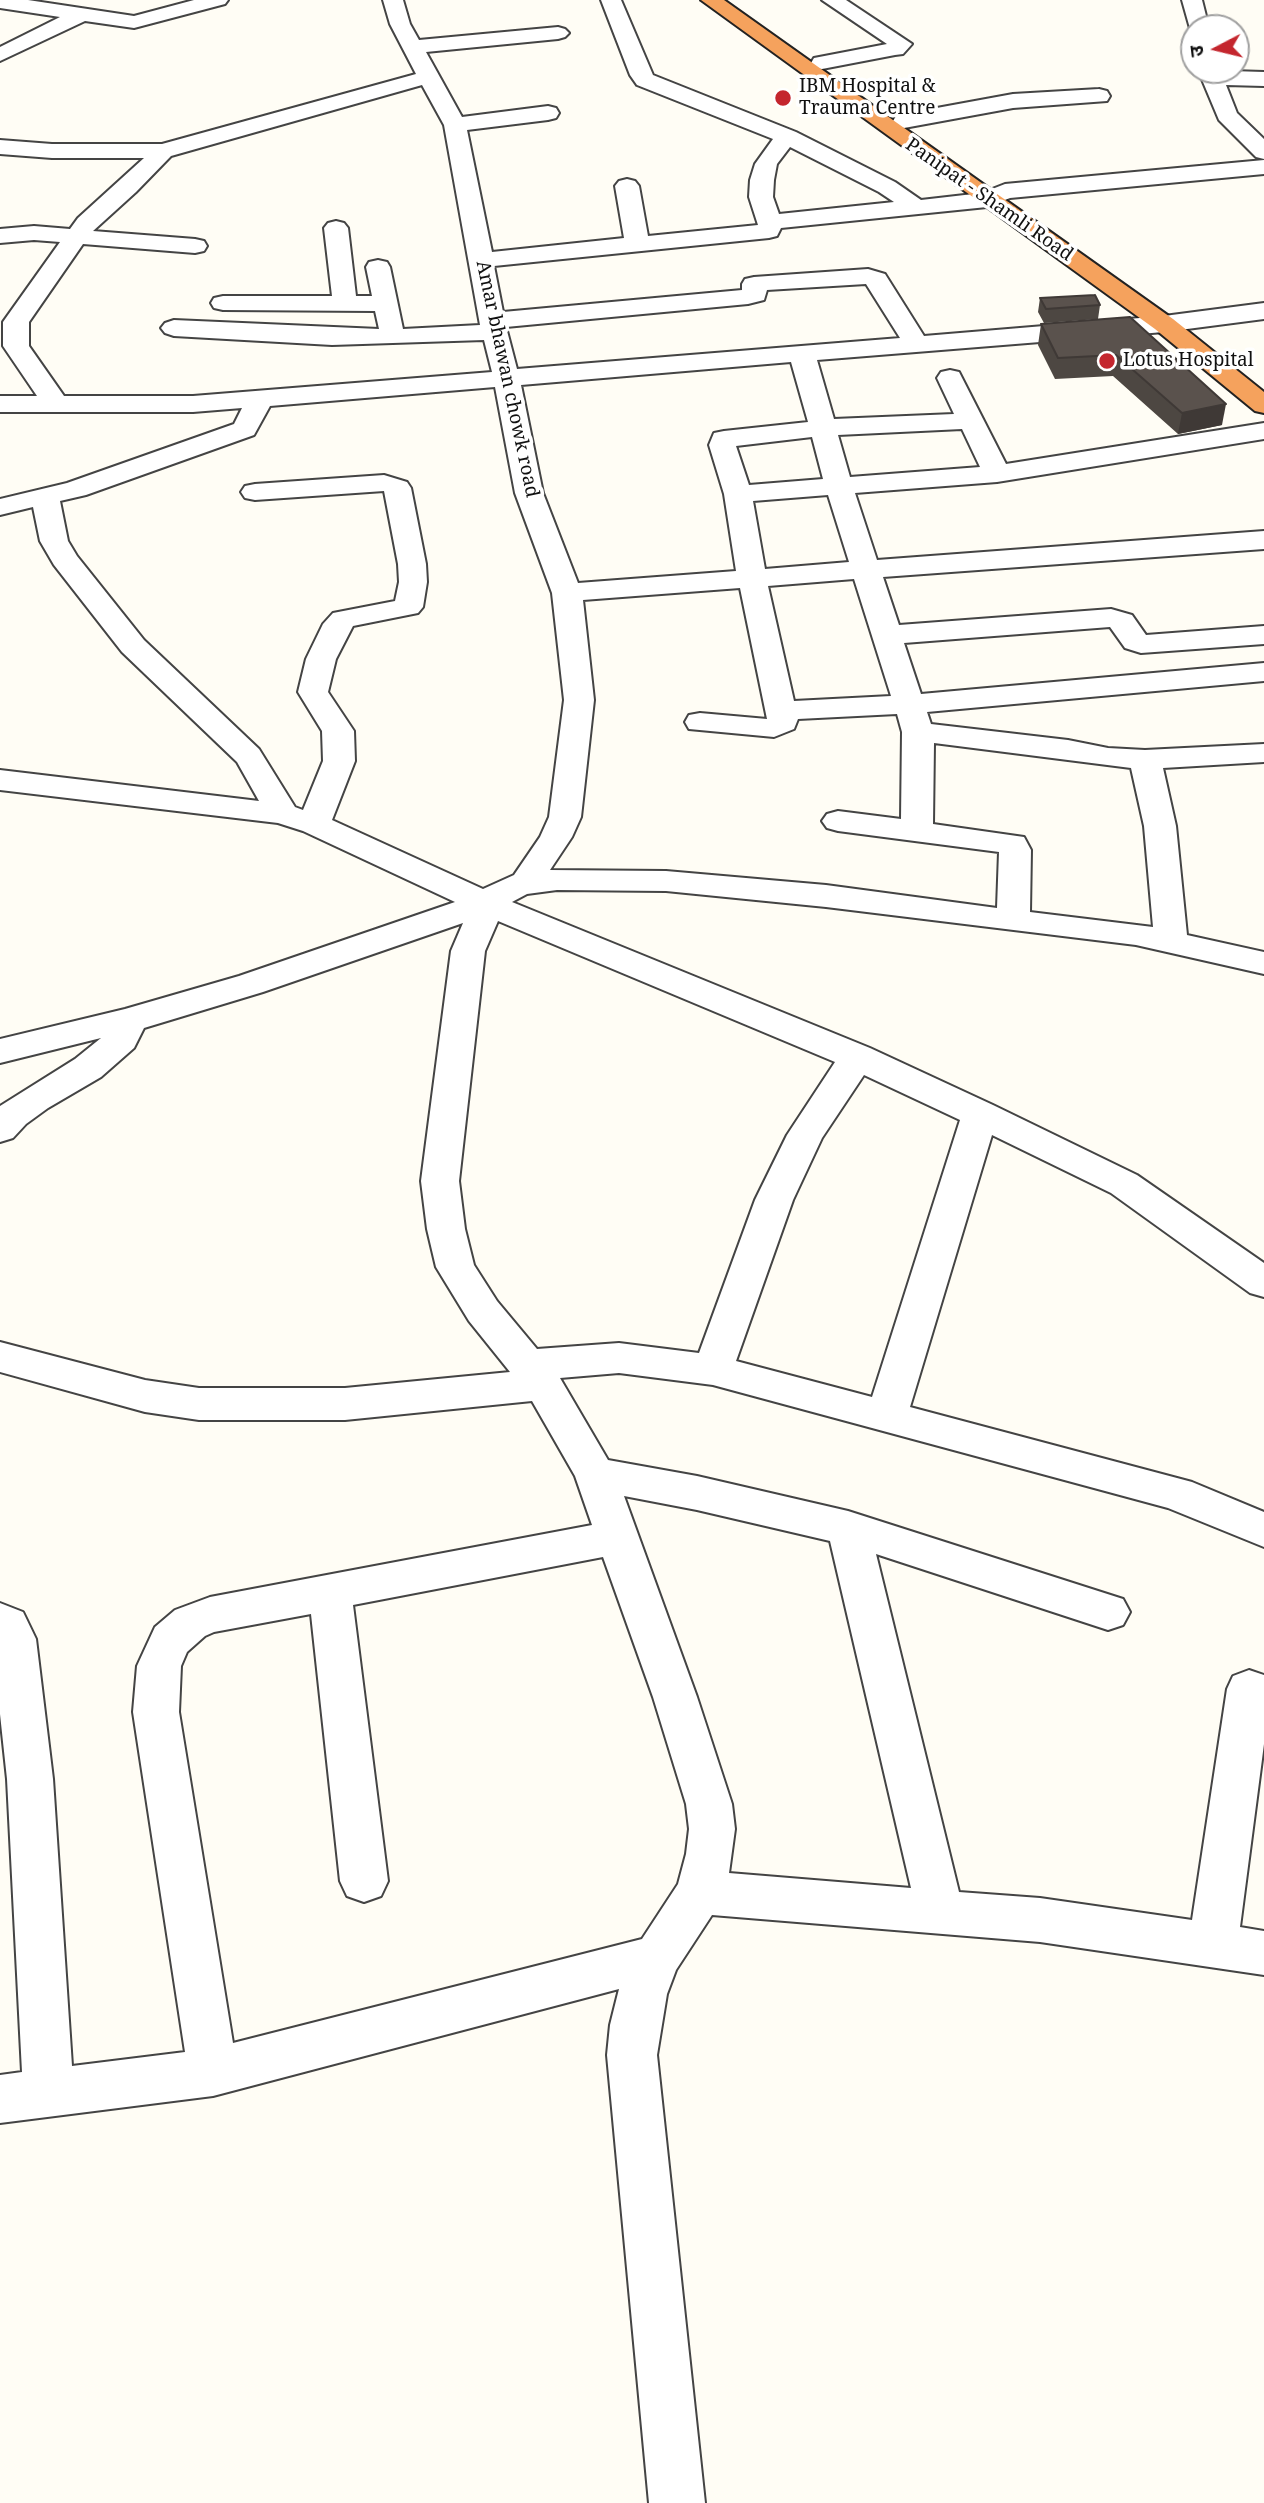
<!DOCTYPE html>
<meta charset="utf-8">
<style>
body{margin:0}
#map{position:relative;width:1264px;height:2503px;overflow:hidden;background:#fffdf5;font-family:"Noto Serif","Noto Sans Devanagari",serif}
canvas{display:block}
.north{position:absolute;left:1180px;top:14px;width:70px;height:70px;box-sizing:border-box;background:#fff;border:2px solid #a0a0a0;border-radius:50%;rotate:263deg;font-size:19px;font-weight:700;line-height:28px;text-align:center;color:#111}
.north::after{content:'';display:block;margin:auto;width:24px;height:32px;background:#c4262e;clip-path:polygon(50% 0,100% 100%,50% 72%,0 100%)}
</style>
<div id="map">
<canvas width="1264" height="2503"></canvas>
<div class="north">उ</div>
</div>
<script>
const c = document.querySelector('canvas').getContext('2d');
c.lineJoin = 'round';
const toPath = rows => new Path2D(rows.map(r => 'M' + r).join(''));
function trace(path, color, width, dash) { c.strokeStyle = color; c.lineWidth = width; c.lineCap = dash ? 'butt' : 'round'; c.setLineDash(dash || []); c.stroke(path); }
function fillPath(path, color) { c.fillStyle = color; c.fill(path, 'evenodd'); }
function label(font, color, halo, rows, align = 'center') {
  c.font = font + ' "Noto Serif",serif'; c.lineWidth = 7; c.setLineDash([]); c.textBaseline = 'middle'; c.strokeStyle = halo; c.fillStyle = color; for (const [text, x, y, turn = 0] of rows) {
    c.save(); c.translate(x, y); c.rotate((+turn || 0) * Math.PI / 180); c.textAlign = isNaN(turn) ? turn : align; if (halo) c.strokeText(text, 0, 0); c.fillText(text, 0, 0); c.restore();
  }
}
const street = toPath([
 [0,0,28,0,134,16,194,0,228,0,225,4,134,28,85,21,0,61,0,47,60,17,0,8,0,0],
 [383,0,403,0,410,24,419,40,558,27,565,29,569,33,565,37,558,39,426,52,462,117,548,106,556,108,559,113,556,118,548,120,467,130,492,252,624,238,615,186,619,181,627,179,635,181,639,186,648,236,758,225,749,197,750,180,755,164,773,139,637,85,630,75,601,0,621,0,653,75,796,132,895,182,921,200,982,193,1005,184,1264,160,1264,174,1010,198,987,207,781,228,777,236,769,238,494,266,503,312,742,290,742,284,745,279,754,277,868,269,885,274,924,336,1164,316,1264,303,1264,319,1164,332,817,360,834,419,954,414,937,378,941,372,950,370,959,372,1006,464,1264,423,1264,439,997,482,855,493,877,560,1264,531,1264,549,883,577,899,625,1111,609,1132,615,1146,635,1264,626,1264,644,1141,653,1125,648,1110,627,904,643,921,694,1264,663,1264,681,927,712,931,724,1068,740,1108,748,1145,750,1264,744,1264,762,1163,768,1176,826,1187,935,1264,952,1264,974,1136,945,826,907,666,891,557,890,527,894,512,902,870,1048,993,1105,1137,1175,1264,1263,1264,1297,1250,1293,1111,1193,992,1135,910,1407,1192,1482,1264,1512,1264,1547,1168,1508,713,1385,619,1373,560,1378,608,1460,697,1476,848,1511,1123,1599,1130,1612,1123,1625,1108,1630,876,1554,959,1892,1040,1898,1192,1920,1227,1689,1233,1676,1249,1670,1264,1675,1264,1744,1240,1927,1264,1931,1264,1975,1040,1942,712,1915,676,1970,667,1994,657,2055,705,2503,649,2503,607,2055,610,2025,619,1989,213,2096,0,2123,0,2075,22,2072,7,1779,0,1714,0,1603,23,1612,36,1639,53,1779,72,2066,185,2052,133,1712,137,1666,155,1627,175,1610,210,1597,592,1525,575,1476,532,1401,345,1420,199,1420,145,1412,0,1372,0,1342,145,1380,199,1388,345,1388,510,1372,469,1321,436,1267,427,1229,421,1181,451,951,463,923,263,992,144,1028,134,1048,101,1077,48,1108,26,1124,13,1138,0,1142,0,1106,75,1059,101,1038,0,1063,0,1039,125,1009,239,976,455,902,303,831,278,823,0,790,0,770,259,801,237,762,122,652,54,565,40,541,33,507,0,515,0,499,67,483,234,424,242,408,193,412,0,412,0,396,37,396,3,346,3,322,60,242,34,240,0,243,0,229,34,226,70,229,78,218,144,158,52,158,0,154,0,140,52,144,162,144,416,74,390,24,383,0],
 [422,85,444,125,480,325,403,329,390,267,387,262,378,260,369,262,366,267,372,296,356,296,348,228,344,223,336,221,328,223,324,228,332,296,223,296,214,298,211,303,214,308,223,310,375,311,379,329,174,320,165,323,161,328,165,333,174,336,332,345,484,340,492,372,193,396,64,396,29,346,29,322,83,244,195,253,204,251,207,246,204,241,195,239,93,231,136,192,171,156,422,85],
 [790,147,879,192,894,202,779,214,773,197,774,180,777,164,790,147],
 [866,284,900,338,517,369,506,327,748,304,764,300,767,290,866,284],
 [791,362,808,422,724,431,714,433,709,445,724,494,736,571,578,583,543,493,521,385,791,362],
 [495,387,515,493,552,593,564,700,549,817,540,837,514,875,483,889,332,820,355,761,354,731,328,692,336,659,353,626,418,613,423,607,427,582,426,564,411,488,407,482,384,475,255,484,245,486,241,492,245,498,255,500,384,491,398,564,399,582,395,601,333,613,323,624,306,659,298,692,322,731,323,761,303,810,295,807,259,749,144,640,77,556,68,541,60,501,86,495,254,435,270,406,495,387],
 [962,429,980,467,850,477,838,435,962,429],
 [812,437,823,479,749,485,736,446,812,437],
 [828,495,849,562,765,569,753,501,828,495],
 [854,579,891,696,794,701,768,586,854,579],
 [740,588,767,719,700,713,689,715,685,722,689,729,774,737,794,729,798,719,897,714,902,732,901,819,838,811,827,814,822,821,827,828,838,831,999,852,997,908,826,885,666,871,550,870,572,837,581,817,594,700,583,600,740,588],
 [934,743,1131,768,1144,826,1153,927,1030,912,1031,850,1024,837,933,824,934,743],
 [498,921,835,1062,787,1135,755,1200,699,1353,619,1343,537,1349,497,1301,474,1265,465,1229,459,1181,485,951,498,921],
 [864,1075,960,1120,872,1397,736,1361,793,1200,822,1138,864,1075],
 [624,1496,697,1510,830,1541,911,1888,729,1873,735,1829,732,1804,697,1697,624,1496],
 [603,1557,653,1697,686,1804,689,1829,686,1854,678,1884,642,1939,233,2043,179,1712,181,1666,187,1652,205,1636,214,1632,311,1614,340,1881,347,1896,364,1902,381,1896,388,1881,353,1605,603,1557],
 [822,0,846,0,912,44,903,54,895,55,822,69,814,68,811,63,814,58,887,44,822,0],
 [1182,0,1202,0,1209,28,1194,28,1194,33,1191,32,1182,0],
 [1198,70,1264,72,1264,86,1226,85,1237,113,1264,139,1264,159,1256,157,1219,120,1198,70],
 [1099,89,1107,91,1110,96,1107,101,1013,108,904,128,896,126,893,121,896,116,904,114,1013,94,1099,89]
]);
const highway = toPath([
 [701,0,724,0,1173,319,1264,392,1264,413,1255,411,1155,329,701,0]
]);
trace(street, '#444', 4);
trace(highway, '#222', 4);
fillPath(street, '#fff');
fillPath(highway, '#f5a25d');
fillPath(toPath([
 [1040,298,1100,305,1098,319,1044,323,1038,312],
 [1130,317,1222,425,1178,434,1113,376,1055,379,1038,345,1041,324]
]), '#4d4742');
fillPath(toPath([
 [1226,404,1222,425,1178,434,1182,413]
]), '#3f3936');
const building = toPath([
 [1095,295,1100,305,1046,309,1040,298,1095,295],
 [1130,317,1226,404,1182,413,1116,355,1058,358,1041,324,1130,317]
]);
fillPath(building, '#5a524d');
trace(building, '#3f3936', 2);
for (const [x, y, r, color] of [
 [783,98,9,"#c4262e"],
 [1107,361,9,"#c4262e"]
]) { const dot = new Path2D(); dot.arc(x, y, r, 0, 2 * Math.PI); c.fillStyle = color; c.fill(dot); trace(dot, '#fff', 2.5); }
label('19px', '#111', '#fff', [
 ["IBM Hospital &",799,87],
 ["Trauma Centre",799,109],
 ["Lotus Hospital",1123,361]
], 'left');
label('19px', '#111', '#fff', [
 ["Panipat - Shamli Road",989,200,35],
 ["Amar bhawan chowk road",507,379,78]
]);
</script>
